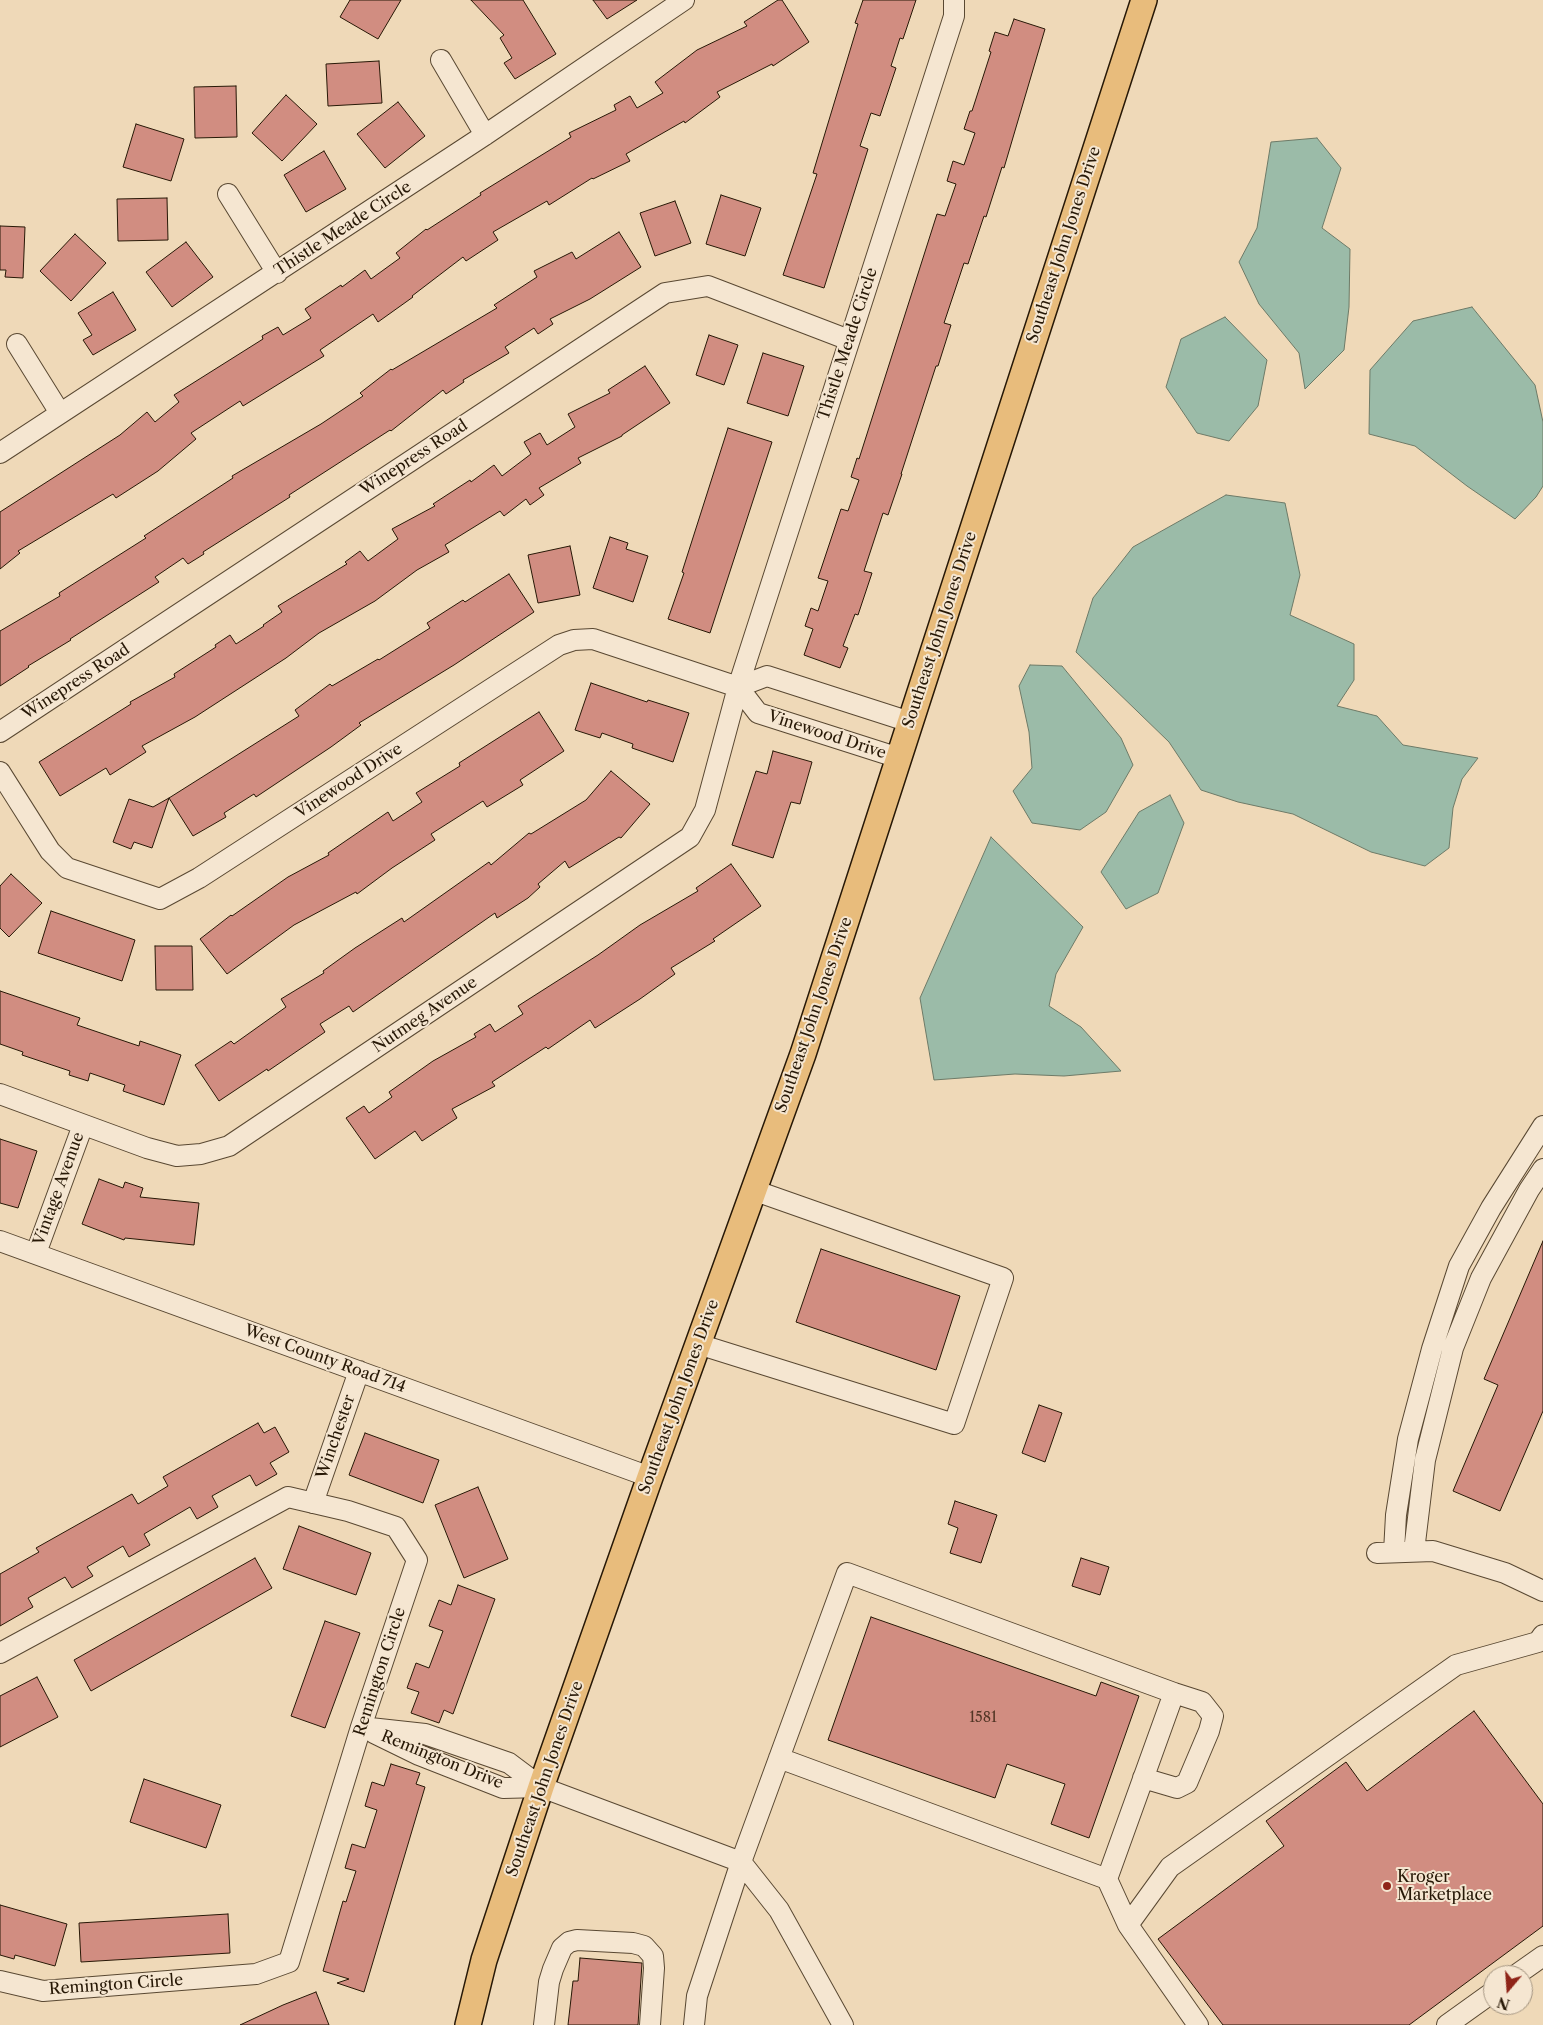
<!DOCTYPE html>
<style>
body{margin:0}
#map{position:relative;width:1543px;height:2025px;overflow:hidden;background:#efd9b8;font-family:"Libre Caslon Text",serif}
canvas{display:block}
.north{position:absolute;left:1483px;top:1965px;width:50px;height:50px;box-sizing:border-box;background:#f5e6d1;border:1px solid #a39480;border-radius:50%;rotate:198deg;font-size:14px;font-weight:700;line-height:20px;text-align:center;color:#271806}
.north::after{content:'';display:block;margin:auto;width:18px;height:22px;background:#8f2418;clip-path:polygon(50% 0,100% 100%,50% 72%,0 100%)}
</style>
<div id="map">
<canvas width="1543" height="2025"></canvas>
<div class="north">N</div>
</div>
<script>
const c = document.querySelector('canvas').getContext('2d');
c.lineJoin = 'round';
function fillPath(path, color) { c.fillStyle = color; c.fill(path, 'evenodd'); }
const toPath = rows => new Path2D(rows.map(r => 'M' + r).join(''));
function trace(path, color, width, dash) { c.strokeStyle = color; c.lineWidth = width; c.lineCap = dash ? 'butt' : 'round'; c.setLineDash(dash || []); c.stroke(path); }
function label(font, color, halo, rows, align = 'center') {
  c.font = font + ' "Libre Caslon Text",serif'; c.lineWidth = 4; c.setLineDash([]); c.textBaseline = 'middle'; c.strokeStyle = halo; c.fillStyle = color; for (const [text, x, y, turn = 0] of rows) {
    c.save(); c.translate(x, y); c.rotate((+turn || 0) * Math.PI / 180); c.textAlign = isNaN(turn) ? turn : align; if (halo) c.strokeText(text, 0, 0); c.fillText(text, 0, 0); c.restore();
  }
}
const water = toPath([
 [1317,138,1341,168,1322,228,1350,249,1349,307,1344,350,1305,389,1299,353,1259,304,1239,262,1257,228,1271,142,1317,138],
 [1472,307,1535,385,1543,422,1543,486,1536,497,1515,519,1467,486,1415,446,1369,434,1370,370,1413,321,1472,307],
 [1225,317,1267,360,1258,406,1229,441,1197,433,1166,387,1181,339,1225,317],
 [1226,495,1285,503,1300,575,1290,615,1354,644,1354,680,1337,706,1377,716,1403,745,1478,758,1462,779,1453,808,1449,848,1425,866,1371,852,1293,814,1238,802,1201,790,1169,742,1076,652,1093,598,1133,547,1226,495],
 [1030,665,1062,666,1121,738,1133,765,1106,812,1080,830,1032,823,1013,791,1032,768,1029,732,1019,686,1030,665],
 [1170,795,1184,823,1158,893,1126,909,1101,872,1139,812,1170,795],
 [991,837,1083,927,1056,974,1049,1006,1081,1027,1121,1071,1064,1076,1015,1074,934,1080,920,998,991,837]
]);
fillPath(water, '#9bbba8');
trace(water, '#6d7a67', 1);
const building = toPath([
 [350,0,401,0,378,39,340,17,350,0],
 [471,0,523,0,556,54,515,79,504,63,512,58,500,38,504,35,471,0],
 [593,0,637,0,607,19,593,0],
 [778,0,782,0,809,42,773,66,772,64,717,92,720,97,685,123,684,121,626,154,630,161,593,179,592,178,549,205,547,201,493,232,498,240,466,261,463,257,412,296,413,297,378,322,373,314,320,350,324,356,243,406,240,401,191,433,196,439,158,471,116,498,113,494,18,551,20,553,0,569,0,512,120,435,147,412,155,422,179,402,174,395,263,339,262,336,278,327,283,335,311,318,305,309,341,285,342,287,365,270,371,279,400,258,396,253,426,229,427,230,481,195,480,193,571,137,569,133,616,110,614,105,630,96,637,108,663,93,655,82,697,50,747,26,744,22,778,0],
 [863,0,916,0,903,39,900,38,891,66,896,68,880,116,871,113,860,146,868,149,824,288,783,275,817,174,813,173,858,24,855,23,863,0],
 [1014,19,1045,29,1004,168,1002,167,986,217,984,216,968,264,964,263,944,323,951,325,938,366,936,366,901,474,902,474,888,515,883,513,864,571,872,573,858,615,855,614,843,646,848,648,840,668,804,655,813,629,805,626,811,608,818,611,828,581,818,578,841,509,848,511,859,480,851,477,857,458,859,459,937,214,945,216,956,184,947,181,953,161,964,165,975,133,964,129,970,111,972,111,991,52,989,51,995,32,1008,36,1014,19],
 [379,61,382,103,328,106,326,64,379,61],
 [236,86,237,137,195,138,194,87,236,86],
 [286,95,317,124,282,161,252,133,286,95],
 [398,102,425,136,385,168,357,134,398,102],
 [136,124,184,139,171,181,123,167,136,124],
 [324,151,346,189,306,212,284,175,324,151],
 [721,195,761,208,745,256,706,244,721,195],
 [167,198,168,240,118,241,117,199,167,198],
 [675,201,691,243,655,256,640,213,675,201],
 [0,226,25,227,23,278,5,277,6,270,0,270,0,226],
 [619,232,641,267,590,299,550,319,553,324,538,334,534,328,505,347,509,353,463,380,464,382,446,394,443,390,391,431,390,430,289,495,290,497,203,552,204,554,188,564,183,558,155,577,159,582,70,639,71,640,28,666,29,667,0,686,0,631,60,596,59,593,146,538,144,536,233,478,232,476,321,424,363,396,360,393,391,369,392,370,497,308,494,305,537,277,534,271,572,252,576,259,619,232],
 [75,234,106,263,71,301,40,271,75,234],
 [186,242,213,277,172,307,146,272,186,242],
 [113,292,136,330,93,355,83,340,92,335,78,313,113,292],
 [709,335,738,345,724,385,696,375,709,335],
 [763,353,804,366,788,416,747,403,763,353],
 [645,366,670,403,622,435,622,436,578,458,581,463,539,488,544,495,530,505,526,499,504,516,500,511,445,545,449,552,417,570,375,601,319,633,286,658,195,717,142,746,146,752,110,775,106,768,60,796,39,762,131,704,130,702,175,677,174,674,216,647,215,645,230,635,236,644,264,626,263,625,282,612,278,606,347,564,345,562,360,551,368,561,398,539,392,529,435,506,433,504,470,480,471,482,494,465,502,476,531,454,524,442,540,433,547,445,575,427,568,414,610,393,608,390,645,366],
 [728,428,772,442,710,633,668,619,684,573,682,572,728,428],
 [610,537,628,543,626,549,648,556,633,602,593,588,610,537],
 [570,546,580,595,538,603,528,555,570,546],
 [509,574,534,612,454,665,359,723,361,725,331,747,256,797,254,794,224,813,226,817,193,836,169,798,299,716,295,710,330,684,332,686,378,659,379,660,430,628,427,623,463,600,465,602,509,574],
 [591,683,647,702,648,700,689,713,673,762,632,748,633,744,602,733,600,738,575,730,591,683],
 [539,712,564,751,520,780,523,785,487,807,483,801,431,834,435,840,392,868,357,894,356,892,294,925,227,974,200,939,231,915,232,916,288,877,329,855,328,853,388,812,393,821,422,802,416,793,460,766,459,763,539,712],
 [773,751,812,762,800,804,791,802,773,858,732,845,756,771,767,774,773,751],
 [611,771,650,804,621,838,619,837,569,868,565,861,538,884,540,887,528,898,497,918,495,913,353,1012,349,1006,320,1024,325,1032,268,1071,267,1069,219,1101,195,1065,231,1041,234,1044,286,1007,281,999,324,973,323,971,355,948,402,918,404,922,489,862,491,865,529,833,531,834,586,800,611,771],
 [169,798,152,848,134,842,131,849,113,842,129,799,153,807,169,798],
 [731,864,761,906,713,939,715,941,671,968,675,974,640,999,595,1028,590,1020,548,1049,546,1047,492,1082,495,1086,452,1109,457,1118,422,1141,415,1131,375,1159,346,1118,364,1106,369,1113,392,1097,389,1092,433,1061,476,1037,474,1034,490,1024,495,1032,523,1014,518,1006,598,955,640,925,698,891,696,888,731,864],
 [11,874,42,903,9,937,0,928,0,886,11,874],
 [51,911,135,940,122,981,38,953,51,911],
 [155,946,192,946,193,990,156,990,155,946],
 [0,991,80,1018,77,1025,139,1046,140,1041,181,1055,164,1105,123,1091,125,1085,90,1073,88,1081,69,1075,70,1071,22,1055,23,1052,0,1044,0,991],
 [0,1139,37,1151,18,1208,0,1203,0,1139],
 [99,1179,123,1188,125,1182,143,1188,140,1197,199,1203,194,1245,125,1238,124,1240,82,1224,99,1179],
 [1543,1241,1543,1411,1500,1511,1453,1491,1498,1385,1484,1379,1543,1241],
 [821,1249,960,1296,936,1370,796,1322,821,1249],
 [1039,1405,1062,1413,1045,1462,1022,1453,1039,1405],
 [258,1423,264,1433,275,1427,289,1452,270,1463,277,1474,256,1486,250,1475,212,1496,218,1507,197,1519,190,1507,144,1534,150,1545,129,1557,123,1546,87,1567,93,1576,72,1588,65,1577,28,1598,33,1607,0,1626,0,1574,39,1552,36,1548,132,1494,138,1504,168,1486,163,1477,258,1423],
 [365,1433,439,1460,423,1503,349,1475,365,1433],
 [478,1487,508,1559,464,1578,435,1505,478,1487],
 [955,1501,997,1515,981,1563,950,1553,958,1528,948,1524,955,1501],
 [299,1526,371,1553,356,1595,283,1569,299,1526],
 [255,1558,272,1588,91,1691,74,1660,255,1558],
 [1081,1558,1109,1567,1100,1595,1072,1586,1081,1558],
 [458,1585,495,1599,453,1714,444,1710,439,1723,411,1713,419,1692,407,1688,416,1663,429,1668,443,1631,429,1626,439,1600,451,1605,458,1585],
 [871,1617,1096,1696,1101,1682,1139,1696,1089,1838,1051,1824,1065,1784,1007,1764,995,1798,828,1740,871,1617],
 [325,1621,360,1633,325,1728,291,1716,325,1621],
 [37,1677,58,1717,0,1747,0,1696,37,1677],
 [1474,1711,1543,1804,1543,1926,1409,2025,1223,2025,1158,1939,1284,1846,1266,1821,1346,1762,1367,1791,1474,1711],
 [391,1764,420,1773,416,1784,425,1787,364,1992,337,1983,349,1979,323,1971,343,1901,346,1902,356,1871,345,1868,352,1844,365,1848,377,1810,365,1806,372,1782,384,1786,391,1764],
 [144,1779,221,1805,206,1848,130,1822,144,1779],
 [0,1905,67,1924,55,1966,15,1955,14,1959,0,1955,0,1905],
 [228,1914,230,1953,81,1962,79,1923,228,1914],
 [580,1958,642,1963,638,2025,568,2025,573,1981,578,1981,580,1958],
 [316,1992,329,2025,240,2025,283,2005,316,1992]
]);
fillPath(building, '#d18d81');
trace(building, '#271806', 1);
const minor = toPath([
 [441,60,485,135],
 [228,194,277,273],
 [17,344,60,413],
 [0,453,485,135,684,0],
 [738,687,767,676,910,722],
 [0,732,665,293,708,286,849,340],
 [0,772,50,851,67,868,160,899,199,878,559,645,574,640,593,639,738,687,758,713,899,758],
 [0,1094,147,1148,177,1156,201,1154,229,1146,690,837,705,810,738,687,954,16,954,0],
 [0,1241,650,1477],
 [36,1253,83,1125],
 [698,1344,954,1424,1003,1278,753,1190],
 [313,1503,359,1371],
 [1414,1551,1425,1460,1453,1348,1481,1278,1529,1190,1543,1169],
 [1394,1552,1396,1515,1408,1439,1432,1349,1459,1266,1491,1208,1543,1126],
 [1377,1553,1433,1551,1505,1573,1543,1591],
 [0,1653,288,1497,348,1511,396,1527,417,1560,361,1727,289,1962,256,1974,43,1991,0,1981],
 [361,1727,425,1734,509,1763,541,1787,741,1862,779,1910,843,2025],
 [374,1733,419,1755,503,1788,541,1787],
 [779,1758,1107,1879,1128,1925],
 [1143,1778,1177,1788,1187,1783,1209,1731,1213,1716,1202,1702,1174,1693],
 [1516,1975,1543,1956],
 [544,2025,549,1982,553,1969,562,1948,569,1942,577,1940,633,1943,644,1946,653,1956,654,1968,650,2025],
 [694,2025,697,1996,741,1862,847,1573,1174,1693,1107,1879],
 [1198,2025,1128,1925,1170,1867,1456,1665,1538,1642,1543,1635],
 [1447,2025,1493,1992]
]);
const major = toPath([
 [468,2025,484,1960,541,1787,650,1477,803,1054,1144,0]
]);
trace(minor, '#594832', 22);
trace(major, '#271806', 28);
trace(minor, '#f5e6d1', 20);
trace(major, '#e8bc7c', 25);
for (const [x, y, r, color] of [
 [1387,1886,5,"#8f2418"]
]) { const dot = new Path2D(); dot.arc(x, y, r, 0, 2 * Math.PI); c.fillStyle = color; c.fill(dot); trace(dot, '#f5e6d1', 2); }
label('14px', '#523525', null, [
 ["1581",983,1718]
]);
label('16px', '#271806', '#f5e6d1', [
 ["Thistle Meade Circle",343,229,-33],
 ["Southeast John Jones Drive",1064,245,-72],
 ["Thistle Meade Circle",848,344,-72],
 ["Winepress Road",414,458,-33],
 ["Southeast John Jones Drive",940,630,-72],
 ["Winepress Road",76,682,-33],
 ["Vinewood Drive",827,735,18],
 ["Vinewood Drive",349,781,-33],
 ["Nutmeg Avenue",425,1015,-34],
 ["Southeast John Jones Drive",814,1015,-71],
 ["Vintage Avenue",59,1189,-70],
 ["West County Road 714",325,1359,20],
 ["Southeast John Jones Drive",679,1397,-70],
 ["Winchester",336,1437,-71],
 ["Remington Circle",380,1672,-72],
 ["Remington Drive",442,1760,22],
 ["Southeast John Jones Drive",545,1779,-71],
 ["Remington Circle",116,1985,-4]
]);
label('16px', '#271806', '#f5e6d1', [
 ["Kroger",1397,1877],
 ["Marketplace",1397,1895]
], 'left');
</script>
